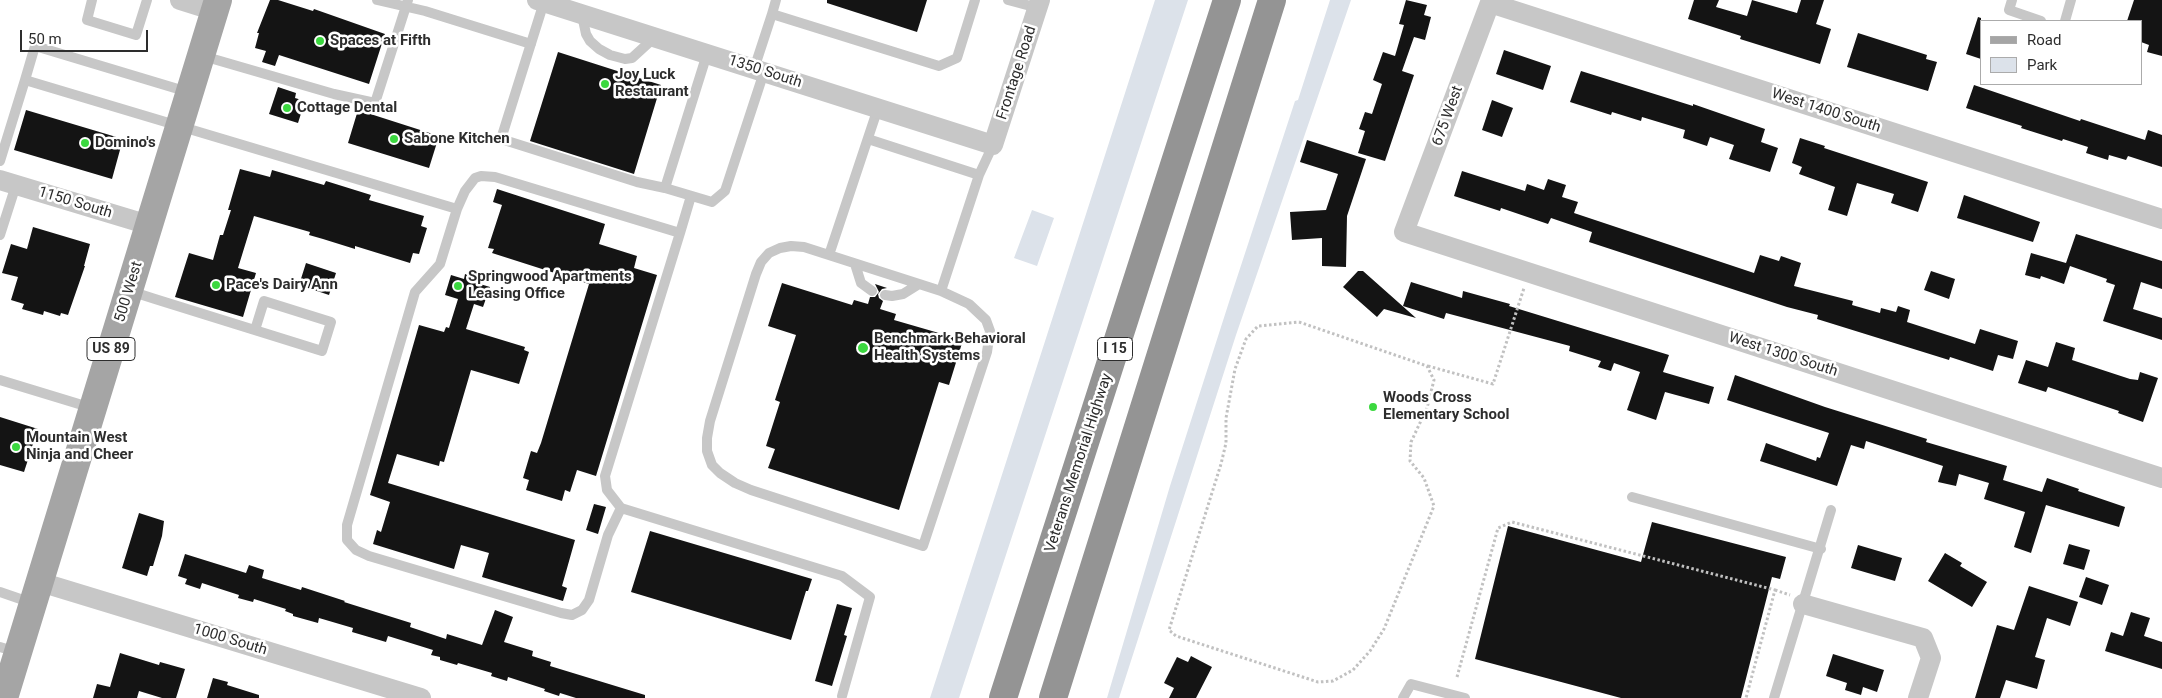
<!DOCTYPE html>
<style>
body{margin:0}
#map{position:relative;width:2162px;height:698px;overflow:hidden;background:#fff;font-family:Roboto,sans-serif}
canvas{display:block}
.legend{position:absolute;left:1980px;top:20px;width:162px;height:65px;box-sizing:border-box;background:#fff;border:1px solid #ababab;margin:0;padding:6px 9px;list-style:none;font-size:15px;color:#2d2d2d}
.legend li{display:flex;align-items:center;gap:10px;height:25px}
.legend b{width:25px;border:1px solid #ababab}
.scale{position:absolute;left:20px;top:30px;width:128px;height:22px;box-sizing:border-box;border:2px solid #2d2d2d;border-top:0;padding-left:6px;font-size:15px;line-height:18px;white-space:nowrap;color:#2d2d2d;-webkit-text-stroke:4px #fff;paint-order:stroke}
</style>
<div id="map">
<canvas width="2162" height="698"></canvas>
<ul class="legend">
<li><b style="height:6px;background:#a5a5a5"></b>Road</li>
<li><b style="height:14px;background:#dce2ea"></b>Park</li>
</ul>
<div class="scale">50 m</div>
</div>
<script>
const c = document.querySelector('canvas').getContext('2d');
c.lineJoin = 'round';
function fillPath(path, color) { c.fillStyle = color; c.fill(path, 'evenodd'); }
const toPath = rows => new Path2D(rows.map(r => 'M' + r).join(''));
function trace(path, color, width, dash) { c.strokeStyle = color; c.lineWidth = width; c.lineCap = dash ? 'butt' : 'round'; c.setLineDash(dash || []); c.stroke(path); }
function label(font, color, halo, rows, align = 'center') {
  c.font = font + ' Roboto,sans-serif'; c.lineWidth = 5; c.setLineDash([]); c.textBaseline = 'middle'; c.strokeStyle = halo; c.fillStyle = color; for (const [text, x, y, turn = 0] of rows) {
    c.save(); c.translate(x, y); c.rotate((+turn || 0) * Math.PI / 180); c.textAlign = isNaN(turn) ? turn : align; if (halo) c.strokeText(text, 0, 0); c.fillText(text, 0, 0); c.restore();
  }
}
fillPath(toPath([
 [1155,0,1188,0,959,698,930,698],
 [1330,0,1351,0,1236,335,1119,698,1107,698,1170,486,1229,302,1295,101,1298,100],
 [1032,210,1054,218,1037,266,1014,258]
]), '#dce2ea');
fillPath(toPath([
 [270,0,278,0,313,11,314,9,385,34,369,84,279,55,275,66,262,62,266,51,255,48,259,33,257,33],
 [827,0,927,0,917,32,827,3],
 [1406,0,1427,5,1424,15,1431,17,1425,40,1414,37,1402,71,1414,75,1385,161,1358,153,1365,131,1359,129,1365,112,1372,114,1382,84,1373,80,1383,52,1395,56,1404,25,1399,24],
 [1694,0,1719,0,1716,7,1747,16,1752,0,1797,13,1801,0,1824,0,1816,24,1831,29,1820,64,1740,39,1741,36,1688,19],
 [2134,0,2162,0,2162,56,2147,52,2149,45,2141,42,2141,21,2127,21],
 [1978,17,1981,18,1981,59,1966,54],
 [1858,33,1927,55,1926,59,1937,62,1928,91,1847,67],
 [1504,50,1551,66,1543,90,1496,74],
 [558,52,661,85,634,174,530,141],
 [1581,71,1693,106,1693,104,1765,129,1761,142,1778,148,1770,172,1729,159,1734,145,1710,137,1707,146,1683,138,1685,130,1642,117,1641,121,1612,112,1611,115,1570,102],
 [1974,85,2080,121,2081,119,2145,140,2148,130,2162,135,2162,167,2128,156,2126,160,2109,155,2108,160,2086,153,2088,147,2063,139,2062,141,2021,128,2022,126,1966,108],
 [278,87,296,93,295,98,305,101,298,123,269,114],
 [1492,100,1513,108,1502,137,1482,130],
 [26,110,123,139,112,179,14,150],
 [358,110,439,136,429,168,348,143],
 [1800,138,1825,146,1824,148,1928,182,1918,212,1891,203,1894,194,1857,183,1847,216,1828,210,1835,187,1799,174,1802,167,1792,163],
 [1307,140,1366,159,1347,216,1346,267,1322,266,1322,238,1292,240,1290,212,1326,210,1338,174,1300,162],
 [240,169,270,177,272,170,324,185,326,181,371,195,369,200,424,216,421,226,427,228,419,254,413,253,410,263,355,246,355,249,323,239,309,235,310,232,254,216,238,268,256,273,243,317,175,297,189,253,213,260,220,235,223,235,231,210,228,210],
 [1462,171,1525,191,1527,184,1544,190,1548,179,1566,185,1562,197,1578,202,1574,213,1754,273,1760,255,1779,261,1781,256,1801,263,1794,286,1853,301,1852,305,1880,313,1881,308,1896,312,1898,306,1910,310,1907,322,1975,344,1980,329,2018,341,2013,359,1998,355,1993,371,1950,357,1949,360,1817,319,1818,315,1787,307,1589,242,1592,232,1551,218,1548,224,1501,208,1500,211,1454,196],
 [497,189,605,224,599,244,637,256,634,268,657,275,596,476,577,470,570,492,565,490,562,501,526,490,529,480,523,478,531,451,537,453,541,443,589,284,492,253,494,249,488,248,502,205,493,202],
 [1964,195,2040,222,2033,242,1957,218],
 [33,227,90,244,84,266,85,266,68,315,61,313,60,316,44,311,43,315,22,309,24,304,11,300,18,277,2,273,11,244,27,249],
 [2076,234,2162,261,2162,289,2141,282,2133,309,2162,318,2162,340,2103,321,2115,285,2106,282,2107,279,2070,266,2064,284,2041,276,2040,279,2025,275,2031,253,2066,263],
 [306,263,336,273,329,295,299,285],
 [1358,271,1363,271,1416,318,1384,309,1377,317,1343,287],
 [1931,271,1955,279,1949,299,1924,290],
 [465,274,481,279,480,284,490,287,483,307,474,304,466,329,525,347,524,350,529,352,519,384,471,370,444,462,440,461,439,466,397,454,388,483,575,540,562,586,567,588,563,601,482,577,489,553,461,545,454,569,373,544,377,530,381,532,390,502,370,495,419,325,444,332,446,327,449,328,458,299,445,295,451,275,464,279],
 [1411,282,1462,298,1463,291,1510,304,1509,306,1669,355,1663,372,1714,387,1709,404,1665,392,1656,420,1627,410,1640,372,1614,363,1611,371,1598,367,1601,361,1569,351,1570,346,1446,313,1444,319,1403,306],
 [782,283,852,305,854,300,868,304,870,297,875,297,879,292,875,284,887,288,882,289,878,294,879,298,883,301,880,309,896,314,894,320,963,340,949,385,939,382,899,510,768,468,775,449,766,446,780,402,775,400,796,335,768,326],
 [2056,342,2075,348,2072,360,2130,379,2138,380,2140,372,2158,378,2143,422,2118,413,2119,411,2048,387,2046,392,2018,383,2026,360,2048,367],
 [1735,375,1825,407,1927,439,1926,442,2007,466,2003,480,2042,492,2047,478,2079,489,2078,491,2125,507,2119,527,2046,505,2031,553,2014,547,2025,512,1984,499,1989,483,1959,474,1956,486,1938,482,1943,466,1866,441,1864,449,1851,445,1837,486,1760,461,1766,443,1816,461,1817,457,1820,458,1829,433,1727,400],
 [0,417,38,429,24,472,0,465],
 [594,504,606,507,598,534,586,530],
 [139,513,164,521,162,536,153,566,150,566,147,576,122,568],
 [1652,522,1786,557,1780,579,1772,577,1741,698,1621,698,1475,659,1508,526,1641,562],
 [650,531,812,579,808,591,806,591,791,640,631,592],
 [2069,544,2090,550,2084,570,2063,564],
 [1858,545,1902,558,1895,581,1851,568],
 [1945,553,1962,563,1960,566,1987,582,1972,607,1928,581],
 [185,554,246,573,249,565,264,570,262,578,301,590,302,587,345,601,344,602,411,623,410,627,446,639,447,634,482,645,495,610,513,617,504,642,533,651,532,656,551,662,550,666,645,695,645,698,576,698,560,693,559,696,544,691,545,689,508,677,507,681,491,676,492,673,458,663,457,665,440,660,440,657,431,655,433,650,388,636,386,642,352,632,353,628,319,618,318,623,293,616,293,614,285,611,286,609,254,599,253,602,238,598,239,595,202,583,200,589,185,584,187,579,178,576],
 [2086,577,2109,585,2102,605,2079,597],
 [2029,586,2078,602,2070,626,2047,618,2035,657,2045,660,2037,689,2006,680,2000,698,1975,698,1997,625,2014,630],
 [837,604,852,608,844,635,847,636,832,686,815,681],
 [2131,612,2150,618,2144,636,2162,642,2162,669,2105,651,2111,632,2123,636],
 [120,653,159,665,160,662,185,669,176,698,162,698,139,691,137,698,93,698,97,684,110,687],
 [1833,654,1884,670,1877,692,1863,687,1861,695,1845,690,1847,683,1826,676],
 [1191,656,1212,667,1196,698,1169,698,1174,688,1164,683,1177,657,1188,662],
 [213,678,228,682,227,685,259,695,259,698,207,698]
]), '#141414');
trace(toPath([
 [1299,322,1427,366,1434,380,1427,408,1411,442,1410,461,1424,478,1434,506,1384,629,1370,651,1353,670,1333,681,1318,682,1176,636,1169,630,1221,464,1226,443,1226,418,1235,369,1246,339,1258,326,1299,322],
 [1428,366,1493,384,1524,288],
 [1775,590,1790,595],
 [1457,677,1498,528,1512,522,1775,590,1746,698]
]), '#c1c1c1', 3, [2.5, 2.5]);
trace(toPath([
 [92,0,87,20,136,35,147,0],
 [377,0,425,11,531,44],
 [1008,0,1038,8],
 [2012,0,2009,10,2041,21],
 [544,2,501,139,637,182,665,188],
 [772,14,776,0],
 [582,15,586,34,590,41,599,49,610,55,625,59,632,58,655,37],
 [2065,21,2071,0],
 [707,54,665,188,712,202,725,191,764,72],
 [203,56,334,94,375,103,408,0],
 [754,69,772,14,939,66,957,58,975,0],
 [188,92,35,46,25,80,457,209],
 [868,139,979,175],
 [0,161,25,80],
 [680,233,691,196],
 [0,235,16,185],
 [791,246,804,247,941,291,969,304,986,320,990,331,987,352,923,546,751,490,735,483,720,473,712,465,707,451,707,438,710,421,756,274,761,262,769,253,780,248,791,246],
 [829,255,878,108],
 [855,264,861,283,872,291],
 [130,291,155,299,322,351,331,322,264,301,255,330],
 [941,291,979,175,993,145],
 [885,295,892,296,903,294,919,284],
 [0,380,92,408],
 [1632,497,1821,549],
 [621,508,608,535,589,600,582,610,572,615,561,613,369,556,356,550,347,540,347,525,415,292,440,264,457,209,465,191,475,178,481,176,495,177,680,233,605,476,607,490,621,508,842,576,870,597,842,696],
 [0,592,32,603],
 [0,647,17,652],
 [1403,698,1411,684,1465,698],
 [1774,698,1831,510]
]), '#c7c7c7', 10);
trace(toPath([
 [180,0,215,11],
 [537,0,993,145,1040,0],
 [1491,0,1404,232,2162,478],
 [1490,3,2162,219],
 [0,180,149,225],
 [40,582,421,698],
 [1803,604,1923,638,1931,658,1918,698]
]), '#c7c7c7', 20);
trace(toPath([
 [4,698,218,0]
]), '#a5a5a5', 28);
trace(toPath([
 [1003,698,1227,0],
 [1053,698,1272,0]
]), '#949494', 28);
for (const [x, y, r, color] of [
 [320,41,5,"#3bd83f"],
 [605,84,5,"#3bd83f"],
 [287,108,5,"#3bd83f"],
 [394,139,5,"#3bd83f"],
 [85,143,5,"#3bd83f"],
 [216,285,5,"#3bd83f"],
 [458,286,5,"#3bd83f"],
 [863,348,6,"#3bd83f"],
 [1373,407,5,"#3bd83f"],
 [16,447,5,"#3bd83f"]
]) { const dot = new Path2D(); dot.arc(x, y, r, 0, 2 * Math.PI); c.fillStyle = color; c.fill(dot); trace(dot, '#fff', 2); }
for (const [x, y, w] of [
 [111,349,48],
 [1115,349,35]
]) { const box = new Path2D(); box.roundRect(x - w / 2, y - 11.5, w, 23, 4); c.fillStyle = '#fff'; c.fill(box); trace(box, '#2d2d2d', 1); }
label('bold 14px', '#2d2d2d', null, [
 ["US 89",111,349],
 ["I 15",1115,349]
]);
label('bold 15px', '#2d2d2d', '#fff', [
 ["Spaces at Fifth",330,41],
 ["Joy Luck",615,75],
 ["Restaurant",615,92],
 ["Cottage Dental",297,108],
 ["Sabone Kitchen",404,139],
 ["Domino's",95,143],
 ["Springwood Apartments",468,277],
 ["Leasing Office",468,294],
 ["Pace's Dairy Ann",226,285],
 ["Benchmark Behavioral",874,339],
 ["Health Systems",874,356],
 ["Woods Cross",1383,398],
 ["Elementary School",1383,415],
 ["Mountain West",26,438],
 ["Ninja and Cheer",26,455]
], 'left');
label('15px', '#2d2d2d', '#fff', [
 ["1350 South",765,72,18],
 ["Frontage Road",1017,73,-72],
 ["West 1400 South",1826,111,18],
 ["675 West",1448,116,-70],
 ["1150 South",75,203,17],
 ["500 West",129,292,-73],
 ["West 1300 South",1783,355,18],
 ["Veterans Memorial Highway",1079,463,-72],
 ["1000 South",230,640,17]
]);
</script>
